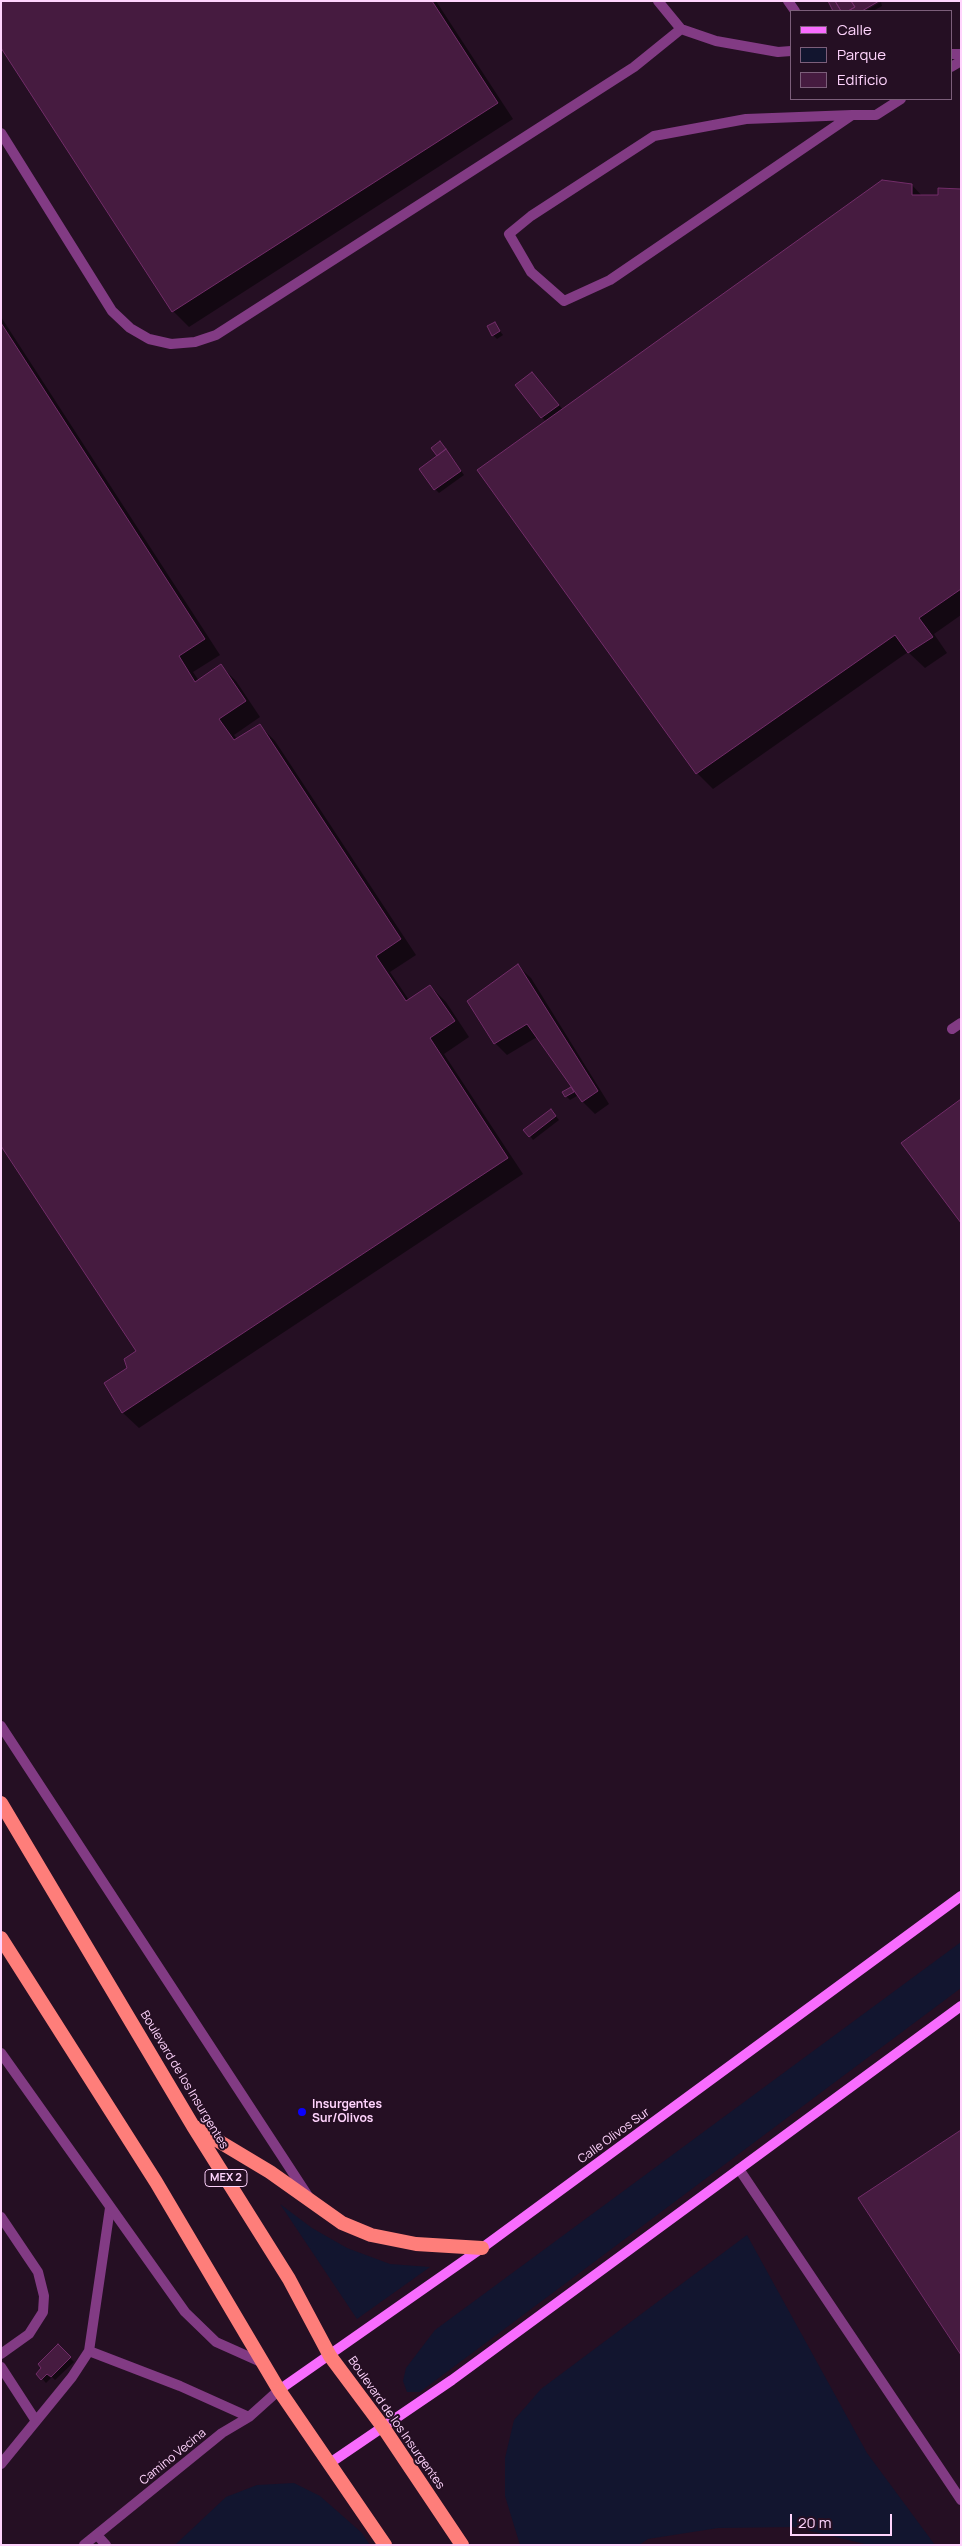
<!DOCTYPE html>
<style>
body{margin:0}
#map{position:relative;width:962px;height:2546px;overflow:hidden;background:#250f23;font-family:Manrope,sans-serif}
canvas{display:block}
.frame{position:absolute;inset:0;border:2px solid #ffd4fd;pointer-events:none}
.legend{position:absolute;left:790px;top:10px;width:162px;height:90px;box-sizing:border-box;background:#250f23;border:1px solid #7c5e7a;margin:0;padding:6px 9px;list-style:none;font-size:15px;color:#ffd4fd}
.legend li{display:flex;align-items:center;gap:10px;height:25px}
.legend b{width:25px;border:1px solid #7c5e7a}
.scale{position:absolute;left:790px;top:2514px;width:102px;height:22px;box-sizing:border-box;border:2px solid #ffd4fd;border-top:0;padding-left:6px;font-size:15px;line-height:18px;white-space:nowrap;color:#ffd4fd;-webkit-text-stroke:4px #250f23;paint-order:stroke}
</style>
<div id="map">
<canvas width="962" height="2546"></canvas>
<div class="frame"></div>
<ul class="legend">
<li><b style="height:6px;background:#f86cfe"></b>Calle</li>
<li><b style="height:14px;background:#12152f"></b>Parque</li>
<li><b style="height:14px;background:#461b40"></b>Edificio</li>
</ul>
<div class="scale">20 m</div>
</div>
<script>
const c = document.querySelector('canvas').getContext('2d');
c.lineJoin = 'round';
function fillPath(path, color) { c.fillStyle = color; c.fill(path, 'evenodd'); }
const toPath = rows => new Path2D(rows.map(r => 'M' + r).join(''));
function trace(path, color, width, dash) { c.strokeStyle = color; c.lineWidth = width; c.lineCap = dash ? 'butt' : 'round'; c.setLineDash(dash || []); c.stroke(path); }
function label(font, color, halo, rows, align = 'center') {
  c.font = font + ' Manrope,sans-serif'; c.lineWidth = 4; c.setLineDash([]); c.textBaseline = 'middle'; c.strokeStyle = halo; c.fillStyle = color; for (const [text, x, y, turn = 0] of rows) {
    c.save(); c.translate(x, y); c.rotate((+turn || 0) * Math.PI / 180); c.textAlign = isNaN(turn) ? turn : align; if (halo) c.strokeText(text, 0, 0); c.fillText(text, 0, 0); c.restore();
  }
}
fillPath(toPath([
 [961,1942,961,1988,420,2392,407,2392,403,2381,406,2368,435,2330],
 [280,2204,312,2228,347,2248,390,2264,430,2267,357,2319],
 [747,2235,867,2453,935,2545,869,2545,794,2527,718,2528,648,2539,639,2545,520,2545,505,2496,505,2458,514,2420,541,2389],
 [294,2483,320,2496,362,2533,370,2545,175,2545,226,2497,257,2485]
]), '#12152f');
fillPath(toPath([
 [1,1,436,1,513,119,189,327,173,311,1,46],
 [881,2,882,6,873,11,865,11],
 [912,185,923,197,939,197,961,190,961,615,934,634,947,653,925,668,908,652,713,789,697,773,479,471,546,422,517,386,536,377,563,410],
 [1,317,220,655,193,672,199,681,221,666,236,681,260,717,234,735,237,739,259,725,275,741,416,955,390,972,409,1000,430,986,446,1002,469,1037,444,1054,523,1174,139,1428,123,1413,106,1383,129,1368,138,1352,1,1144],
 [494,324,503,335,497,339,493,335],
 [444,447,464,475,439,493,435,489,438,456],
 [518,966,531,978,609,1104,595,1114,583,1102,537,1037,507,1055,495,1043],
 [571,1088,577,1096,570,1100,566,1096],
 [554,1114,559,1120,533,1140,530,1136],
 [58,2346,74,2362,55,2380,52,2377,46,2383,38,2374]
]), '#0007');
const building = toPath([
 [1,1,432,1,498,103,172,312,1,48,1,1],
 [828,1,835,1,841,11,833,11,828,1],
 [835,1,851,1,855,7,848,11,841,11,835,1],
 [851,1,879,1,862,11,848,11,855,7,851,1],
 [882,180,912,184,912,195,938,195,938,188,961,189,961,589,919,618,933,637,908,653,895,635,696,774,477,470,882,180],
 [495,322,500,331,492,336,487,326,495,322],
 [1,323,205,639,179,656,195,682,221,664,246,701,219,719,234,740,260,724,401,939,376,956,406,1001,430,985,455,1021,430,1038,508,1158,122,1413,104,1383,127,1368,124,1359,136,1351,1,1146,1,323],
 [532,372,559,405,541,418,515,385,532,372],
 [440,441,446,449,437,456,431,448,440,441],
 [446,449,461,471,434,490,419,469,446,449],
 [518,964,598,1091,582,1102,527,1024,494,1044,467,1001,518,964],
 [571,1087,574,1092,565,1097,562,1092,571,1087],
 [961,1099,961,1223,901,1143,961,1099],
 [551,1109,556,1116,529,1137,523,1130,551,1109],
 [961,2130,961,2355,858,2198,961,2130],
 [58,2344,71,2357,51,2377,47,2374,41,2380,36,2374,41,2368,38,2364,58,2344]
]);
fillPath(building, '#461b40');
trace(building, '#722d69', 1);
trace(toPath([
 [658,1,681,29,716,41,778,52,791,51],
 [788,1,795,11],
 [951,54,961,54],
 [951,67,961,61],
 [852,115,610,280,564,301,531,272,509,234,531,216,654,136,746,119,852,115,876,115,901,99],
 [1,133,112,311,130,328,149,339,171,344,195,342,216,335,634,67,681,29],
 [952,1029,961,1023],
 [739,2169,961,2500],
 [1,2217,38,2272,44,2296,43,2312,29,2334,1,2354],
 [89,2351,180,2386,249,2417],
 [1,2367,36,2421],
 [1,2464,72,2377,89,2351,110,2208],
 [97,2535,106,2545],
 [84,2545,222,2433,249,2417,279,2390]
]), '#823b84', 10);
trace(toPath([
 [1,1726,308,2196],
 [1,2053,185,2312,216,2342,263,2363]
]), '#823b84', 10);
trace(toPath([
 [279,2390,482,2248,961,1896],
 [330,2463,452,2380,961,2006]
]), '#f86cfe', 10);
trace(toPath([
 [1,1803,193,2126,289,2279,330,2356,383,2427,462,2545],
 [1,1938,156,2182,279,2390,385,2545],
 [195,2127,270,2172,342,2223,371,2235,416,2244,482,2248]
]), '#fe7e7a', 14);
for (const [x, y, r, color] of [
 [302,2112,5,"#0b02fc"]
]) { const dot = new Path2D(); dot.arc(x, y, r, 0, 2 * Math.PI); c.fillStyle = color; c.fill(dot); trace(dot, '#250f23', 2); }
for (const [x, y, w] of [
 [226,2178,42]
]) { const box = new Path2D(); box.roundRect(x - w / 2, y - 8.5, w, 17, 4); c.fillStyle = '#250f23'; c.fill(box); trace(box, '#ffd4fd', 1); }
label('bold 11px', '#ffd4fd', null, [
 ["MEX 2",226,2178]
]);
label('12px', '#ffd4fd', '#250f23', [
 ["Boulevard de los Insurgentes",184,2080,59],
 ["Calle Olivos Sur",614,2136,-36],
 ["Boulevard de los Insurgentes",396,2423,55],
 ["Camino Vecina",173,2457,-39]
]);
label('bold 12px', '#ffd4fd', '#250f23', [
 ["Insurgentes",312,2105],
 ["Sur/Olivos",312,2119]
], 'left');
</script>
